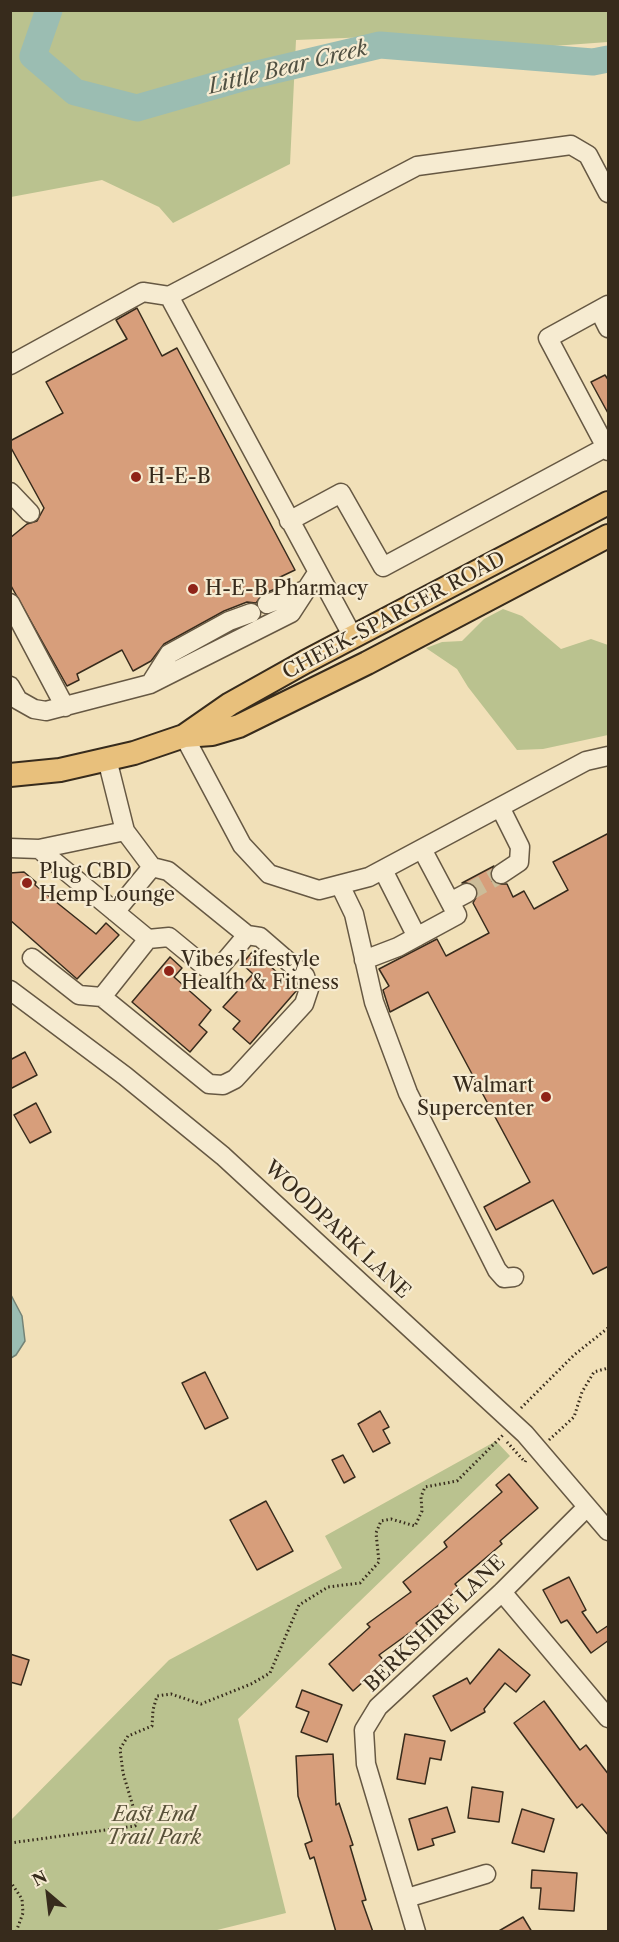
<!DOCTYPE html>
<style>
body{margin:0}
#map{position:relative;width:619px;height:1942px;overflow:hidden;background:#f1e0b8;font-family:"Libre Caslon Text",serif}
canvas{display:block}
.frame{position:absolute;inset:0;border:12px solid #372b1c;pointer-events:none}
.north{position:absolute;left:18px;top:1864px;width:60px;height:60px;-webkit-text-stroke:4px #f6ebd1;paint-order:stroke;rotate:332deg;font-size:16px;font-weight:700;line-height:24px;text-align:center;color:#372b1c}
.north::after{content:'';display:block;margin:auto;width:21px;height:27px;background:#372b1c;clip-path:polygon(50% 0,100% 100%,50% 72%,0 100%)}
</style>
<div id="map">
<canvas width="619" height="1942"></canvas>
<div class="frame"></div>
<div class="north">N</div>
</div>
<script>
const c = document.querySelector('canvas').getContext('2d');
c.lineJoin = 'round';
function fillPath(path, color) { c.fillStyle = color; c.fill(path, 'evenodd'); }
const toPath = rows => new Path2D(rows.map(r => 'M' + r).join(''));
function trace(path, color, width, dash) { c.strokeStyle = color; c.lineWidth = width; c.lineCap = dash ? 'butt' : 'round'; c.setLineDash(dash || []); c.stroke(path); }
function label(font, color, halo, rows, align = 'center') {
  c.font = font + ' "Libre Caslon Text",serif'; c.lineWidth = 4.5; c.setLineDash([]); c.textBaseline = 'middle'; c.strokeStyle = halo; c.fillStyle = color; for (const [text, x, y, turn = 0] of rows) {
    c.save(); c.translate(x, y); c.rotate((+turn || 0) * Math.PI / 180); c.textAlign = isNaN(turn) ? turn : align; if (halo) c.strokeText(text, 0, 0); c.fillText(text, 0, 0); c.restore();
  }
}
fillPath(toPath([
 [11,10,608,11,608,42,553,46,393,36,296,40,290,164,173,223,159,207,102,180,11,197],
 [503,609,522,616,561,649,591,639,608,645,608,735,543,749,517,750,468,687,457,669,426,648,442,642,462,641,484,619],
 [496,1441,510,1456,238,1719,286,1913,213,1931,11,1931,11,1820,169,1660,342,1568,325,1536]
]), '#bac28f');
const water = toPath([
 [11,1295,22,1316,25,1341,16,1355,11,1358,11,1295]
]);
fillPath(water, '#9bbdb2');
trace(water, '#738376', 1.5);
trace(toPath([
 [49,10,33,56,75,92,137,108,245,77,380,45,593,62,608,59]
]), '#9bbdb2', 27);
const building = toPath([
 [137,308,162,356,177,348,295,570,276,579,280,587,263,594,256,603,247,602,224,611,164,644,151,661,133,671,122,650,77,674,79,680,67,686,10,584,10,538,27,524,37,521,44,508,10,446,10,441,63,413,46,382,127,339,116,320,137,308],
 [605,375,609,381,609,415,591,382,605,375],
 [609,833,609,1266,593,1274,553,1200,496,1230,484,1207,530,1182,428,992,390,1012,383,990,389,986,379,969,437,939,446,956,489,933,473,903,478,894,477,887,472,883,462,883,494,866,490,874,492,881,497,884,507,884,513,897,524,891,534,909,568,890,553,862,609,833],
 [24,872,36,882,35,885,96,934,106,923,119,935,77,979,10,920,10,873,24,872],
 [253,951,297,990,250,1044,233,1029,240,1021,223,1007,253,974,242,964,253,951],
 [170,957,182,968,174,977,211,1010,199,1025,207,1032,190,1052,132,1002,170,957],
 [25,1052,37,1075,10,1089,10,1060,25,1052],
 [36,1103,51,1132,30,1143,14,1115,36,1103],
 [205,1372,228,1418,205,1429,182,1383,205,1372],
 [380,1411,389,1427,383,1430,390,1443,373,1452,358,1424,380,1411],
 [343,1455,355,1477,344,1483,332,1460,343,1455],
 [509,1474,538,1508,500,1541,502,1544,455,1584,459,1589,416,1623,419,1626,379,1655,385,1662,353,1691,329,1664,370,1627,367,1624,411,1592,403,1582,447,1547,444,1542,502,1492,496,1485,509,1474],
 [266,1501,293,1551,257,1570,230,1520,266,1501],
 [569,1577,586,1610,582,1612,597,1633,609,1625,609,1640,591,1653,567,1620,561,1623,543,1590,569,1577],
 [499,1649,530,1675,516,1692,505,1683,484,1709,485,1712,451,1731,433,1696,467,1678,470,1684,499,1649],
 [10,1654,29,1660,21,1685,10,1682,10,1654],
 [302,1690,342,1705,327,1742,301,1732,309,1712,296,1707,302,1690],
 [544,1701,580,1750,586,1745,609,1775,609,1836,582,1804,577,1808,514,1723,544,1701],
 [405,1734,445,1741,441,1760,430,1758,425,1784,397,1779,405,1734],
 [333,1754,336,1805,339,1803,353,1845,350,1846,366,1900,362,1901,373,1932,336,1932,314,1857,310,1859,305,1844,312,1841,298,1796,296,1756,333,1754],
 [472,1787,503,1792,499,1822,468,1818,472,1787],
 [447,1807,455,1832,432,1839,434,1845,418,1850,409,1819,447,1807],
 [522,1809,554,1819,544,1852,512,1843,522,1809],
 [532,1870,577,1873,574,1911,539,1909,541,1888,531,1888,532,1870],
 [523,1917,532,1932,497,1932,523,1917]
]);
fillPath(building, '#d79e7b');
trace(building, '#372b1c', 1.5);
trace(toPath([
 [467,893,501,874]
]), '#ccbc99', 18, [18, 9]);
const minor = toPath([
 [608,305,548,338,608,451],
 [599,310,608,328],
 [10,365,143,292,169,296],
 [10,492,30,513],
 [289,521,341,493,383,567,608,446],
 [10,603,65,707],
 [267,604,305,590],
 [353,637,169,296,417,166,571,145,588,155,608,193],
 [150,684,169,654,229,621,251,613],
 [10,686,18,700,34,709,46,711,150,684,291,613,317,573],
 [184,736,242,845,269,874,319,890,369,877,586,761,608,756],
 [107,759,125,831,152,867,168,871,247,935,260,937,305,976,309,989,304,1004,235,1079,223,1085,209,1084,102,997,148,939,39,849,125,831],
 [500,807,520,847,519,862,501,874],
 [10,848,39,849],
 [383,870,417,937],
 [340,885,354,914,374,1002,408,1093,497,1270,504,1278,514,1277],
 [450,902,467,893],
 [115,912,152,867],
 [148,939,169,937,214,974,247,935],
 [32,958,79,995,102,997],
 [364,960,398,947,457,915,422,849],
 [10,990,125,1076,223,1156,525,1434,608,1531],
 [502,1592,608,1718],
 [407,1898,486,1874],
 [416,1932,366,1764,364,1730,378,1707,502,1592,587,1507]
]);
const major = toPath([
 [184,736,230,704,305,662,608,503],
 [10,775,60,770,134,753,184,736,212,734,239,726,367,663,608,536]
]);
trace(minor, '#665843', 21);
trace(major, '#372b1c', 26);
trace(toPath([
 [521,1408,574,1355,608,1328],
 [549,1440,574,1417,582,1392,594,1372,608,1368],
 [507,1442,525,1462,526,1460],
 [10,1843,135,1826,138,1823,123,1773,120,1749,128,1736,152,1726,153,1710,157,1696,171,1694,201,1704,251,1684,270,1673,299,1605,328,1587,360,1583,379,1562,376,1533,381,1521,391,1519,415,1526,422,1511,421,1497,425,1487,457,1481,504,1434],
 [10,1881,22,1899,23,1913,16,1932]
]), '#372b1c', 3, [1.5, 3]);
trace(minor, '#f6ebd1', 18);
trace(major, '#e8c07c', 22);
for (const [x, y, r, color] of [
 [136,477,6,"#8f2418"],
 [193,589,6,"#8f2418"],
 [27,883,6,"#8f2418"],
 [169,971,6,"#8f2418"],
 [546,1097,6,"#8f2418"]
]) { const dot = new Path2D(); dot.arc(x, y, r, 0, 2 * Math.PI); c.fillStyle = color; c.fill(dot); trace(dot, '#f6ebd1', 2); }
label('20px', '#372b1c', '#f6ebd1', [
 ["H-E-B",148,477],
 ["H-E-B Pharmacy",205,589],
 ["Plug CBD",39,872],
 ["Hemp Lounge",39,895],
 ["Vibes Lifestyle",181,960],
 ["Health & Fitness",181,983],
 ["Walmart",534,1086,"right"],
 ["Supercenter",534,1109,"right"]
], 'left');
label('20px', '#372b1c', '#f6ebd1', [
 ["CHEEK-SPARGER ROAD",394,616,-28],
 ["WOODPARK LANE",337,1230,43],
 ["BERKSHIRE LANE",435,1624,-44]
]);
label('italic 20px', '#585139', '#f6ebd1', [
 ["East End",154,1815],
 ["Trail Park",154,1838]
]);
label('italic 21px', '#505042', '#f6ebd1', [
 ["Little Bear Creek",288,68,-14]
]);
</script>
